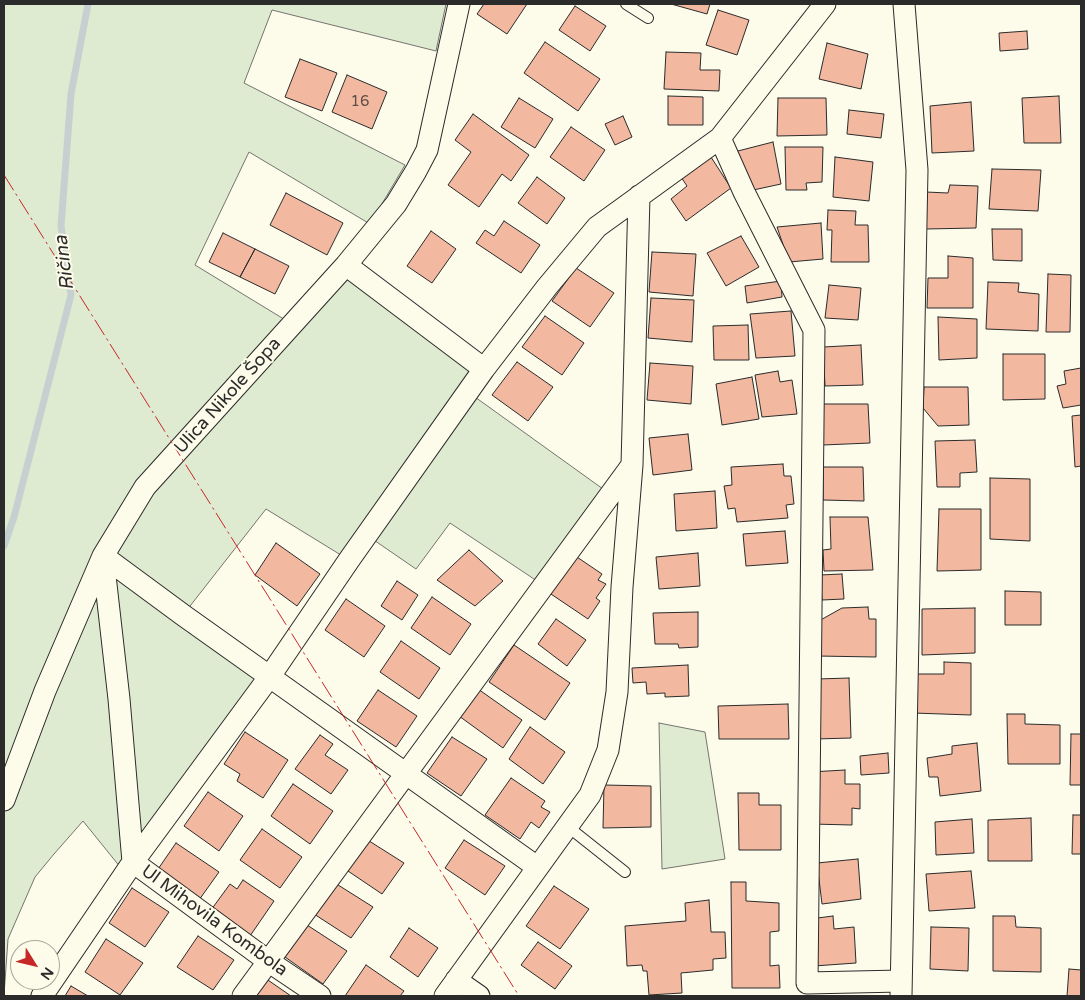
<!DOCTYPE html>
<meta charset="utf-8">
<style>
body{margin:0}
#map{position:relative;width:1085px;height:1000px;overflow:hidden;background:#fdfbea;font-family:"Varela Round",sans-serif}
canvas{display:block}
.frame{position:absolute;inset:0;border:5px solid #2b2b2b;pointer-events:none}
.north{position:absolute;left:10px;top:940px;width:50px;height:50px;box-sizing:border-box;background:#fdfbea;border:1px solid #a9a89e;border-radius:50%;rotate:126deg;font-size:14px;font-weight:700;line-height:20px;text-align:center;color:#2b2b2b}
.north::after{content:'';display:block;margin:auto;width:18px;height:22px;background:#c62828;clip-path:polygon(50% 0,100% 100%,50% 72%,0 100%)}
</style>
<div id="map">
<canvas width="1085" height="1000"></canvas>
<div class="frame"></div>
<div class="north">N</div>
</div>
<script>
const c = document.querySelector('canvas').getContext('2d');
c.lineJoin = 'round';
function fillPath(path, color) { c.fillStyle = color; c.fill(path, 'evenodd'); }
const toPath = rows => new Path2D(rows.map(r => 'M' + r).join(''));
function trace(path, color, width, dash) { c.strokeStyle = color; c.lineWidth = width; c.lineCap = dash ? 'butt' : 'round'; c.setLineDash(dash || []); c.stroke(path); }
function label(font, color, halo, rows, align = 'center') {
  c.font = font + ' "Varela Round",sans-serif'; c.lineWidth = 4; c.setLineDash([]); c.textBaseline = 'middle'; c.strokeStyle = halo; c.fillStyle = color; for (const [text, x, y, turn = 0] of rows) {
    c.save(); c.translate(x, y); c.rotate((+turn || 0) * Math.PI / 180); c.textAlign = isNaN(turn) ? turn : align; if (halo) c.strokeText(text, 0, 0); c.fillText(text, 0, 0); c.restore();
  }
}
const green = toPath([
 [4,4,446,4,436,51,272,10,244,83,405,165,370,224,249,152,195,265,292,324,346,265,484,369,468,392,610,494,543,585,450,523,416,569,368,536,349,560,266,509,183,615,270,676,121,868,83,821,54,854,35,877,8,939,4,995,4,4],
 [659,723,705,732,725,859,662,869,659,723]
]);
fillPath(green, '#deebd1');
trace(green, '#74746e', 1);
trace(toPath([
 [4,546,14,517,71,295,61,226,71,94,88,4]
]), '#c7d0d0', 7);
const building = toPath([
 [484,4,527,4,507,34,477,14,484,4],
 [671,4,710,4,707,14,671,4],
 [575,6,606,26,590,51,559,30,575,6],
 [718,10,749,20,737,55,706,45,718,10],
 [1027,31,1028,49,1000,51,999,33,1027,31],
 [545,42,600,79,578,111,524,73,545,42],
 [827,43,868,54,861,89,819,79,827,43],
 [666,52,701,53,700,70,720,70,719,91,664,89,666,52],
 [300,59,337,73,322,111,285,97,300,59],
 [347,75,387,92,372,129,332,112,347,75],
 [668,96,703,97,703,125,668,125,668,96],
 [1059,96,1061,143,1024,143,1022,98,1059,96],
 [519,98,553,119,535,148,501,127,519,98],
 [778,98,826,98,827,135,777,136,778,98],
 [971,102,974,151,932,153,930,106,971,102],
 [849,110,884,114,881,138,847,134,849,110],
 [473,114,529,155,511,181,502,174,479,207,448,185,471,152,455,140,473,114],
 [623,116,632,137,615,145,605,124,623,116],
 [571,127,605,150,584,181,550,157,571,127],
 [773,142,781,184,744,192,734,152,773,142],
 [785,147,823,147,822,182,806,183,807,190,786,190,785,147],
 [709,154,731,188,686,221,671,199,687,186,679,174,709,154],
 [835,157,873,162,869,201,833,197,835,157],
 [992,169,1041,170,1038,211,989,209,992,169],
 [537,177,565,198,547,224,518,203,537,177],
 [950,185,978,186,976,228,926,229,926,192,948,193,950,185],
 [286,193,343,223,327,255,270,225,286,193],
 [828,210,856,211,855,225,868,225,869,262,831,262,832,230,827,230,828,210],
 [504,221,540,245,521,273,476,243,485,230,494,236,504,221],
 [821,223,823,259,789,262,777,227,821,223],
 [992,229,1022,229,1022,261,993,260,992,229],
 [431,231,456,249,432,283,407,266,431,231],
 [223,233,255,249,240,277,209,262,223,233],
 [741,236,759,267,726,286,707,253,741,236],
 [255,249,289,266,275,294,240,277,255,249],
 [652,252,696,254,693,296,649,292,652,252],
 [948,256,973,258,973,308,927,308,928,278,948,278,948,256],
 [576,268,614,293,590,327,552,301,576,268],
 [1048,274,1071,275,1070,332,1046,332,1048,274],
 [781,281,782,297,747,303,745,286,781,281],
 [988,282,1019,283,1018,292,1039,294,1038,331,986,329,988,282],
 [829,285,861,288,858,320,825,318,829,285],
 [651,298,694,300,692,342,648,338,651,298],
 [791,311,795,356,756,358,750,314,791,311],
 [545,316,584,343,562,375,522,347,545,316],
 [938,317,977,319,977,358,939,360,938,317],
 [748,325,749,360,714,360,713,326,748,325],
 [861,345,863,385,825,386,823,347,861,345],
 [1003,354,1045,354,1045,399,1003,400,1003,354],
 [517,362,553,387,528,421,492,395,517,362],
 [650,363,693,366,691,404,647,400,650,363],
 [1081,368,1081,405,1063,408,1057,386,1066,384,1064,371,1081,368],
 [778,371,780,382,792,380,797,414,762,417,755,375,778,371],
 [752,377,759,419,722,425,716,384,752,377],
 [924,387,968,387,969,425,938,426,923,408,924,387],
 [823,404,868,404,870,443,823,445,823,404],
 [1081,415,1081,466,1075,467,1072,416,1081,415],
 [688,434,692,470,653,475,649,438,688,434],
 [975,440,977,472,960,473,960,487,937,487,935,441,975,440],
 [783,464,784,476,791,476,794,504,786,505,788,518,737,522,735,508,728,509,724,486,732,485,731,467,783,464],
 [823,467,863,467,864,501,823,500,823,467],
 [990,478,1030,479,1030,541,990,539,990,478],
 [715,491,717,528,676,531,674,494,715,491],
 [939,509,981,509,981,570,937,571,939,509],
 [830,517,868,517,873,570,824,571,823,550,831,549,830,517],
 [785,531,788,563,746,566,743,534,785,531],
 [276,543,320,574,297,606,255,575,276,543],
 [469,550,503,581,475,606,437,580,469,550],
 [571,553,602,574,598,580,606,584,596,598,600,601,588,619,545,590,571,553],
 [698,553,700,586,659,589,656,557,698,553],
 [842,574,844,599,822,600,820,575,842,574],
 [397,581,418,595,402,620,381,606,397,581],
 [1005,591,1041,592,1041,625,1005,625,1005,591],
 [432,597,471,624,450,655,411,628,432,597],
 [346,599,385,626,364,657,325,630,346,599],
 [868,607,869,619,876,619,876,657,817,656,817,622,842,608,868,607],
 [975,608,975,653,922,655,922,609,975,608],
 [698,612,698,647,679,648,678,644,655,644,653,613,698,612],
 [556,619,586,640,567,666,538,644,556,619],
 [401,641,440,668,419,699,380,672,401,641],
 [514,645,570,683,545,720,489,682,514,645],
 [944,662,971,663,971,715,913,713,914,674,944,674,944,662],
 [688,665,689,696,665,697,665,693,647,694,646,682,633,683,632,668,688,665],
 [849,678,851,738,815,739,817,679,849,678],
 [478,689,522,720,503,748,459,716,478,689],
 [378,690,417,716,396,747,357,721,378,690],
 [788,704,789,739,719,739,718,706,788,704],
 [1007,714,1025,714,1025,724,1060,725,1060,764,1008,764,1007,714],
 [530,727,565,752,543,784,509,759,530,727],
 [245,732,288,760,263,798,237,781,240,774,224,764,245,732],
 [1071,734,1081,734,1081,785,1070,785,1071,734],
 [320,735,333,744,325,755,348,770,331,794,295,769,320,735],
 [452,737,487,759,461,796,427,773,452,737],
 [977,743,981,791,940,796,938,777,929,777,927,758,952,754,952,746,977,743],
 [888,753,889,773,861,775,860,756,888,753],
 [845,770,845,784,860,784,860,809,852,808,852,825,811,824,810,772,845,770],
 [511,778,545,801,541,807,550,812,539,828,531,822,520,839,485,815,511,778],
 [293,784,333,811,310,844,271,816,293,784],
 [604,785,651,786,651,827,603,828,604,785],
 [208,792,243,816,219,851,184,826,208,792],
 [738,793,759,793,759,805,781,805,781,850,739,850,738,793],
 [1073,815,1081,815,1081,854,1072,854,1073,815],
 [1031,818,1032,861,988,861,988,820,1031,818],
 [972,819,974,853,936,855,935,822,972,819],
 [262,829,302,857,280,888,240,860,262,829],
 [366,839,404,863,382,894,345,869,366,839],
 [464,840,505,866,485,895,445,868,464,840],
 [176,843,219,872,199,900,156,872,176,843],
 [858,859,861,899,822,904,817,863,858,859],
 [971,871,975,908,929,911,926,874,971,871],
 [243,880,274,901,250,936,211,910,230,884,237,889,243,880],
 [731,882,746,882,746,901,779,903,779,931,770,932,770,966,779,965,780,988,732,988,731,882],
 [335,883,373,907,351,938,314,914,335,883],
 [554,886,589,909,560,949,526,926,554,886],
 [132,888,169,912,145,947,109,923,132,888],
 [709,900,711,932,725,932,726,958,713,959,713,970,681,973,682,993,649,995,647,971,643,971,642,965,627,966,625,926,686,921,685,903,709,900],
 [833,916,834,929,854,927,856,963,814,966,810,919,833,916],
 [993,916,1015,916,1016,927,1041,928,1041,972,993,971,993,916],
 [307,925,347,951,323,984,285,957,307,925],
 [931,927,969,928,968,971,930,969,931,927],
 [409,928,438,948,418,977,390,957,409,928],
 [198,936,234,960,213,990,177,967,198,936],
 [106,939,143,963,120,995,85,972,106,939],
 [538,942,572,966,555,989,521,965,538,942],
 [366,965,404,991,400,996,345,996,366,965],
 [1069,969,1081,970,1081,996,1067,996,1069,969],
 [265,978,291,996,252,996,265,978],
 [71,986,88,996,65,996,71,986]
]);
fillPath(building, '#f2b8a0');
trace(building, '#2b2b2b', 1);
const service = toPath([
 [626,4,648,18],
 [567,826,625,872]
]);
const minor = toPath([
 [720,138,744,192,814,330,807,983,901,981],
 [346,265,484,369],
 [103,556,183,615,537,867],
 [103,558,119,699,133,862],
 [4,800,45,691,103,556,145,487,346,265,396,204,416,171,427,150,459,4],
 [133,862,268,961,320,996],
 [456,980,479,996],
 [42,996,133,862,270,676,349,560,484,369,547,287,597,227,720,138,825,4],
 [243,996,632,465],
 [445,996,590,795,608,750,617,692,622,587,632,465,639,196],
 [901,996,917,170,904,4]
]);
trace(service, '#2b2b2b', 12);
trace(minor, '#2b2b2b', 23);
trace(service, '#fdfbea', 10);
trace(minor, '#fdfbea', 21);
trace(toPath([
 [4,175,519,996]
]), '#c62828', 1, [18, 4, 2.5, 4]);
label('15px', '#5d4e48', null, [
 ["16",360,102]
]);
label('18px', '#2b2b2b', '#fdfbea', [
 ["Ulica Nikole Šopa",228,396,-48],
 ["Ul Mihovila Kombola",214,921,36]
]);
label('italic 19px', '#2b2b2b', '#fdfbea', [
 ["Ričina",65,263,-97]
]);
</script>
